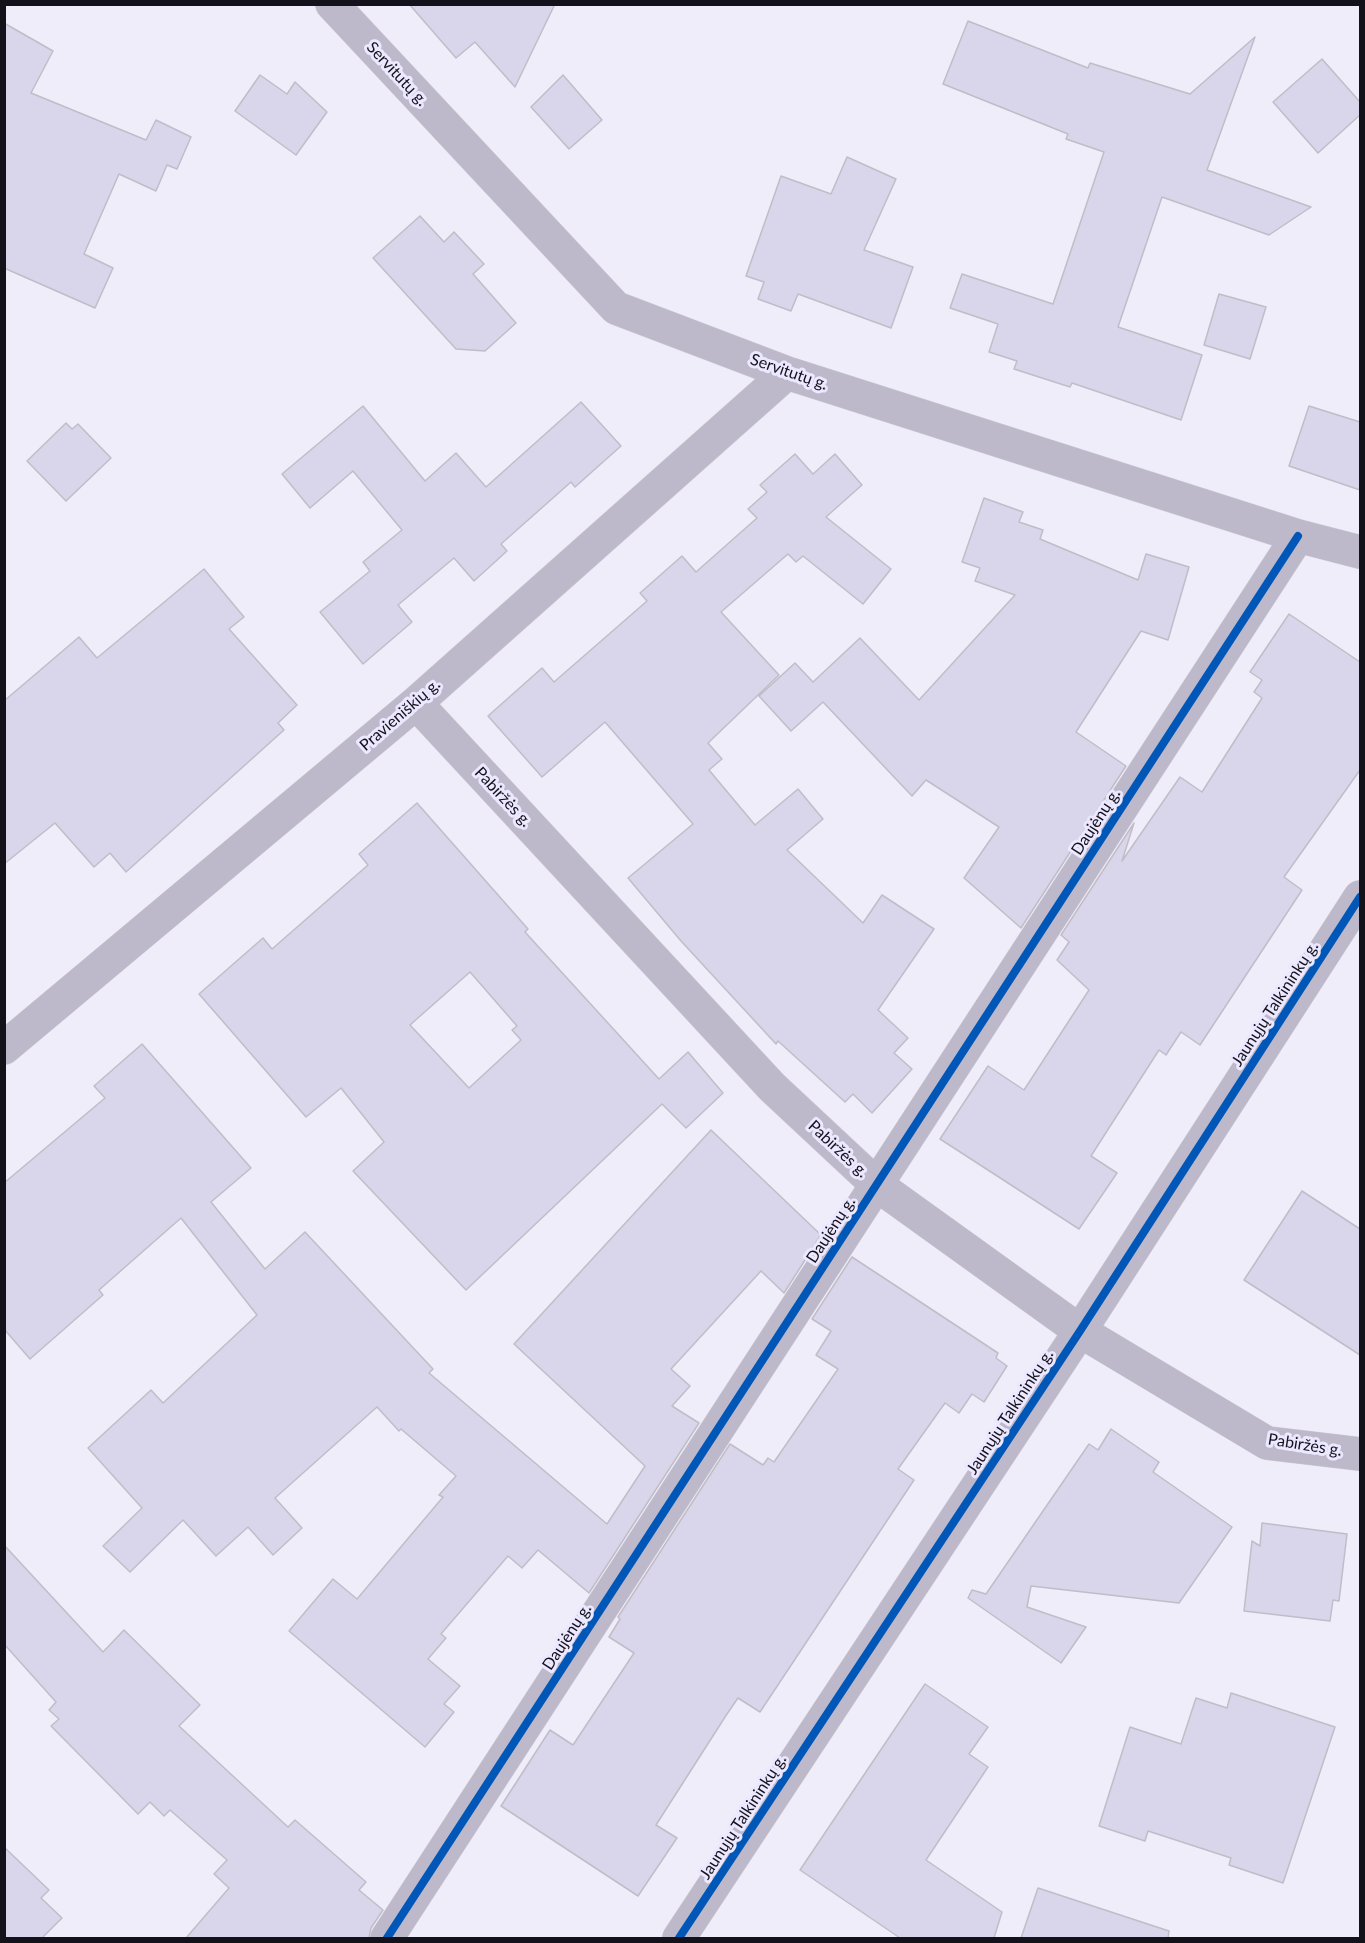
<!DOCTYPE html>
<meta charset="utf-8">
<style>
body{margin:0}
#map{position:relative;width:1365px;height:1943px;overflow:hidden;background:#f0edfa;font-family:Lato,sans-serif}
canvas{display:block}
.frame{position:absolute;inset:0;border:6px solid #13111a;pointer-events:none}
</style>
<div id="map">
<canvas width="1365" height="1943"></canvas>
<div class="frame"></div>
</div>
<script>
const c = document.querySelector('canvas').getContext('2d');
c.lineJoin = 'round';
function fillPath(path, color) { c.fillStyle = color; c.fill(path, 'evenodd'); }
const toPath = rows => new Path2D(rows.map(r => 'M' + r).join(''));
function trace(path, color, width, dash) { c.strokeStyle = color; c.lineWidth = width; c.lineCap = dash ? 'butt' : 'round'; c.setLineDash(dash || []); c.stroke(path); }
function label(font, color, halo, rows, align = 'center') {
  c.font = font + ' Lato,sans-serif'; c.lineWidth = 6; c.setLineDash([]); c.textBaseline = 'middle'; c.strokeStyle = halo; c.fillStyle = color; for (const [text, x, y, turn = 0] of rows) {
    c.save(); c.translate(x, y); c.rotate((+turn || 0) * Math.PI / 180); c.textAlign = isNaN(turn) ? turn : align; if (halo) c.strokeText(text, 0, 0); c.fillText(text, 0, 0); c.restore();
  }
}
const building = toPath([
 [409,4,555,4,515,87,475,42,456,58,409,4],
 [968,21,1088,68,1090,63,1190,94,1255,37,1207,170,1311,207,1269,235,1162,197,1118,327,1202,355,1181,420,1072,383,1070,387,1014,369,1017,361,989,352,998,324,950,308,962,274,1053,304,1104,152,1066,139,1068,134,943,84,968,21],
 [4,23,53,51,31,93,146,140,156,120,191,137,177,169,167,165,156,191,119,174,84,254,113,268,95,308,4,268,4,23],
 [1322,59,1360,102,1360,115,1318,153,1273,102,1322,59],
 [260,75,287,94,295,82,327,112,296,155,235,111,260,75],
 [563,75,602,120,569,149,531,107,563,75],
 [847,157,896,179,864,250,913,267,891,328,798,294,791,311,758,299,764,282,746,276,781,176,831,194,847,157],
 [420,216,444,242,454,232,484,264,473,274,516,323,485,351,456,349,373,258,420,216],
 [1219,294,1266,307,1250,359,1204,345,1219,294],
 [581,402,621,446,575,487,571,482,501,544,507,551,474,581,454,558,398,605,412,622,363,664,320,612,370,571,363,562,402,530,353,471,310,508,282,474,363,406,425,481,456,453,486,487,581,402],
 [1309,406,1360,422,1360,490,1289,466,1309,406],
 [66,423,72,429,78,424,111,458,66,501,27,461,66,423],
 [795,454,813,474,835,454,862,485,826,517,891,569,863,604,803,556,796,562,788,554,721,612,779,675,708,743,722,759,709,770,755,825,798,789,823,819,787,850,863,923,882,895,934,929,878,1010,908,1038,894,1053,912,1069,872,1113,853,1094,845,1102,778,1041,776,1044,681,941,628,878,693,824,605,722,542,777,488,716,542,668,554,682,647,601,640,593,682,556,696,572,757,518,748,509,767,492,760,485,795,454],
 [984,498,1023,512,1019,522,1043,530,1040,539,1138,580,1146,554,1189,567,1168,640,1141,631,1076,732,1126,766,1021,928,964,878,999,827,926,780,912,796,823,702,791,731,759,696,795,663,813,682,860,638,919,700,1015,595,975,581,980,568,962,562,984,498],
 [204,569,244,617,229,629,297,705,278,723,284,730,126,872,110,853,94,867,55,823,4,864,4,701,79,637,97,658,204,569],
 [1289,614,1360,662,1360,770,1284,877,1302,890,1200,1045,1181,1032,1166,1055,1159,1050,1091,1156,1117,1173,1079,1229,940,1139,988,1066,1024,1090,1089,990,1057,960,1069,942,1061,935,1134,823,1122,861,1180,777,1202,792,1262,698,1254,692,1262,680,1250,672,1289,614],
 [417,803,528,929,525,932,659,1079,688,1052,723,1093,686,1128,662,1104,466,1290,353,1171,384,1142,341,1088,306,1117,199,994,263,938,272,949,368,865,359,854,417,803],
 [470,972,517,1026,512,1030,521,1040,469,1088,410,1025,470,972],
 [142,1044,251,1168,211,1202,265,1269,305,1232,433,1369,429,1373,607,1524,645,1466,514,1344,711,1130,821,1235,784,1293,761,1271,671,1369,690,1386,672,1406,699,1423,589,1593,538,1550,522,1568,508,1556,441,1634,446,1638,428,1659,460,1686,444,1704,454,1712,425,1747,289,1631,333,1579,357,1599,443,1497,439,1495,456,1476,401,1429,399,1431,377,1407,275,1498,302,1528,273,1555,248,1527,216,1556,183,1520,130,1572,103,1546,142,1508,88,1448,151,1390,163,1403,257,1315,181,1218,99,1290,103,1295,30,1359,4,1329,4,1183,105,1098,94,1086,142,1044],
 [1302,1191,1360,1229,1360,1355,1244,1280,1302,1191],
 [852,1257,998,1353,996,1358,1007,1366,984,1402,972,1394,959,1413,945,1403,898,1469,914,1480,760,1712,738,1698,727,1714,656,1825,677,1838,638,1896,501,1806,550,1730,573,1745,634,1653,609,1637,620,1619,618,1617,730,1444,763,1465,768,1458,774,1462,838,1369,816,1355,831,1331,812,1319,852,1257],
 [1111,1429,1159,1462,1153,1472,1232,1527,1179,1603,1031,1586,1027,1607,1086,1627,1061,1663,968,1598,972,1590,986,1594,1089,1444,1098,1450,1111,1429],
 [1262,1523,1347,1534,1339,1601,1333,1600,1330,1621,1244,1611,1252,1541,1260,1546,1262,1523],
 [4,1545,103,1652,124,1630,200,1705,179,1726,288,1827,295,1820,366,1882,359,1890,383,1910,371,1928,369,1938,186,1938,229,1888,214,1874,227,1860,170,1810,164,1816,150,1802,138,1814,51,1726,59,1719,49,1710,56,1702,4,1644,4,1545],
 [925,1684,988,1727,969,1754,988,1767,926,1860,1002,1912,994,1938,900,1938,800,1870,925,1684],
 [1231,1693,1335,1727,1283,1883,1229,1865,1231,1858,1148,1831,1145,1841,1099,1826,1130,1727,1181,1744,1196,1698,1227,1708,1231,1693],
 [4,1847,49,1890,41,1898,62,1918,42,1938,4,1938,4,1847],
 [1038,1888,1169,1931,1168,1938,1021,1938,1038,1888]
]);
fillPath(building, '#d9d5ea');
trace(building, '#c0bdc8', 1.5);
const minor = toPath([
 [332,4,616,308,787,373,1298,536,1360,552],
 [416,703,772,1087,877,1185,1080,1331,1267,1443,1360,1454],
 [4,1048,416,703,787,373],
 [387,1938,1298,536],
 [679,1938,1080,1331,1360,897]
]);
trace(minor, '#cdcbd5', 34);
trace(minor, '#bdb9ca', 33);
trace(toPath([
 [387,1938,1298,536],
 [679,1938,1080,1331,1360,897]
]), '#0057b8', 8);
label('16px', '#13111a', '#ece8ff', [
 ["Servitutų g.",397,74,47],
 ["Servitutų g.",789,372,19],
 ["Pravieniškių g.",400,715,-41],
 ["Pabiržės g.",503,797,47],
 ["Daujėnų g.",1096,822,-57],
 ["Jaunųjų Talkininkų g.",1275,1004,-57],
 ["Pabiržės g.",838,1149,43],
 ["Daujėnų g.",831,1230,-57],
 ["Jaunųjų Talkininkų g.",1010,1412,-57],
 ["Pabiržės g.",1305,1445,9],
 ["Daujėnų g.",567,1637,-57],
 ["Jaunųjų Talkininkų g.",743,1817,-57]
]);
</script>
